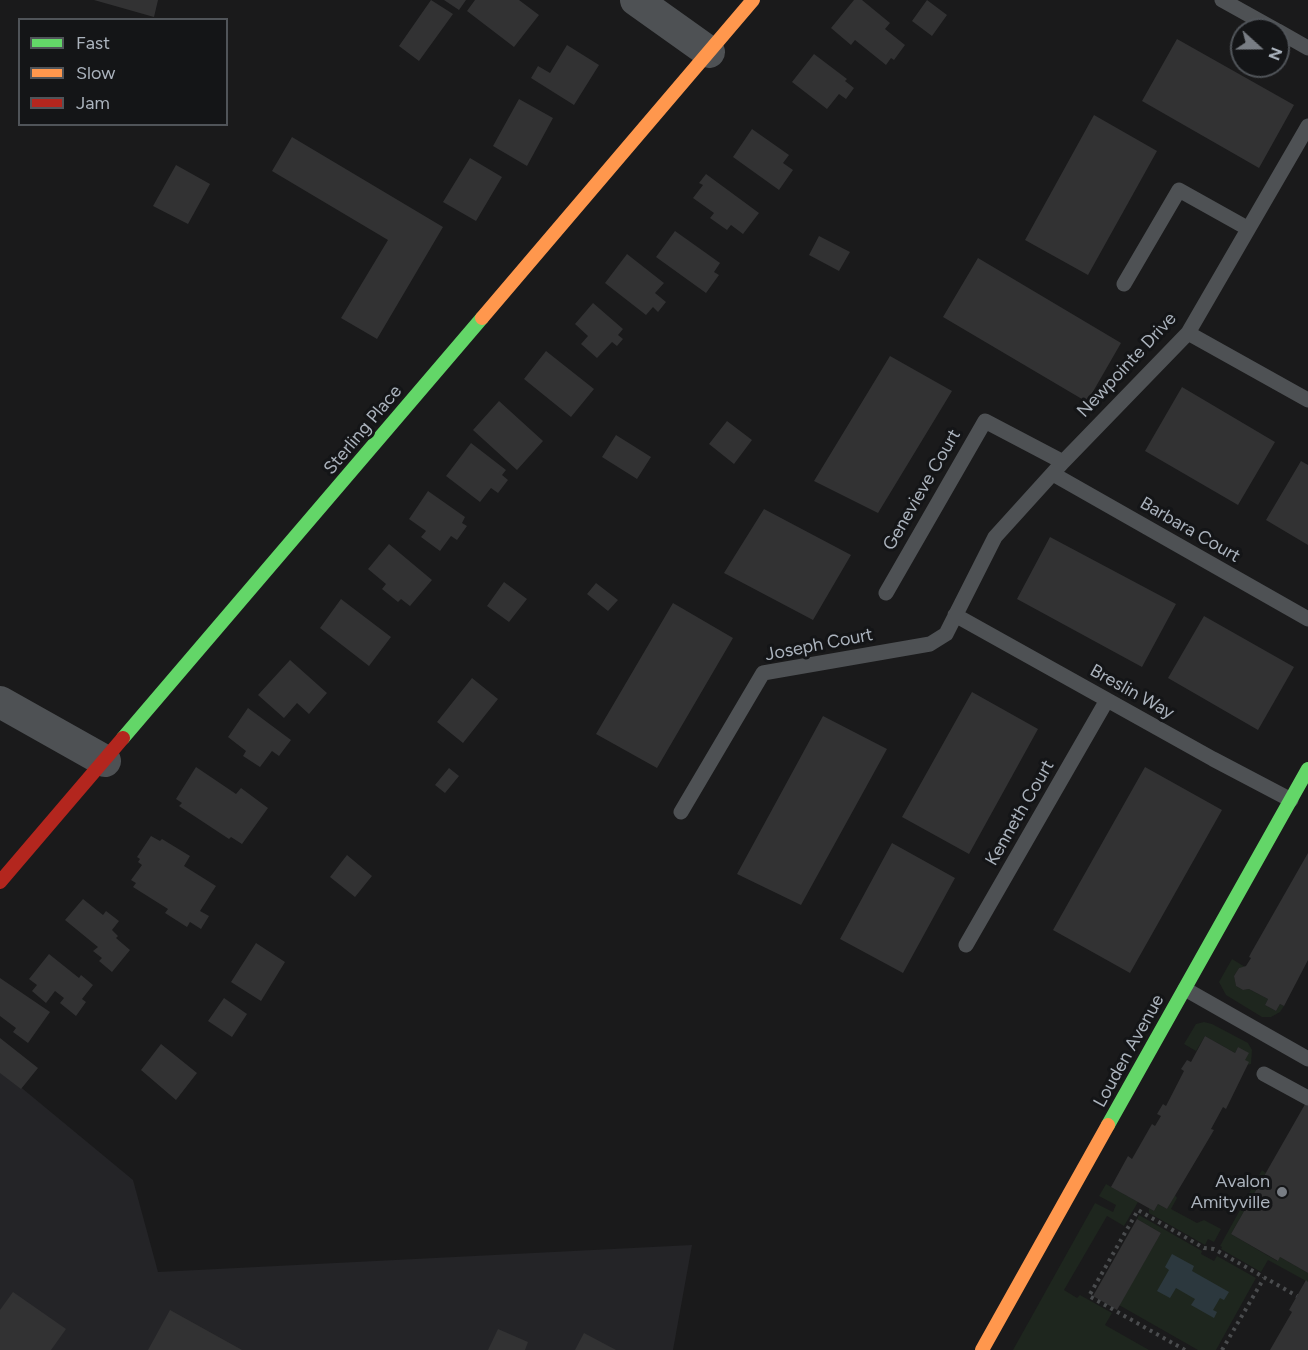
<!DOCTYPE html>
<style>
body{margin:0}
#map{position:relative;width:1308px;height:1350px;overflow:hidden;background:#1a1a1b;font-family:Figtree,sans-serif}
canvas{display:block}
.legend{position:absolute;left:18px;top:18px;width:210px;height:108px;box-sizing:border-box;background:#141517;border:2px solid #505459;margin:0;padding:8px 10px;list-style:none;font-size:18px;color:#abb3bd}
.legend li{display:flex;align-items:center;gap:12px;height:30px}
.legend b{width:30px;border:2px solid #505459}
.north{position:absolute;left:1230px;top:18px;width:60px;height:60px;box-sizing:border-box;background:#141517;border:2px solid #505459;border-radius:50%;rotate:111deg;font-size:16px;font-weight:700;line-height:24px;text-align:center;color:#abb3bd}
.north::after{content:'';display:block;margin:auto;width:21px;height:27px;background:#787d84;clip-path:polygon(50% 0,100% 100%,50% 72%,0 100%)}
</style>
<div id="map">
<canvas width="1308" height="1350"></canvas>
<ul class="legend">
<li><b style="height:8px;background:#63d668"></b>Fast</li>
<li><b style="height:8px;background:#ff974d"></b>Slow</li>
<li><b style="height:8px;background:#b3261e"></b>Jam</li>
</ul>
<div class="north">N</div>
</div>
<script>
const c = document.querySelector('canvas').getContext('2d');
c.lineJoin = 'round';
function fillPath(path, color) { c.fillStyle = color; c.fill(path, 'evenodd'); }
const toPath = rows => new Path2D(rows.map(r => 'M' + r).join(''));
function trace(path, color, width, dash) { c.strokeStyle = color; c.lineWidth = width; c.lineCap = dash ? 'butt' : 'round'; c.setLineDash(dash || []); c.stroke(path); }
function label(font, color, halo, rows, align = 'center') {
  c.font = font + ' Figtree,sans-serif'; c.lineWidth = 6; c.setLineDash([]); c.textBaseline = 'middle'; c.strokeStyle = halo; c.fillStyle = color; for (const [text, x, y, turn = 0] of rows) {
    c.save(); c.translate(x, y); c.rotate((+turn || 0) * Math.PI / 180); c.textAlign = isNaN(turn) ? turn : align; if (halo) c.strokeText(text, 0, 0); c.fillText(text, 0, 0); c.restore();
  }
}
fillPath(toPath([
 [0,1070,133,1180,158,1272,692,1245,673,1350,0,1350]
]), '#242427');
fillPath(toPath([
 [1232,959,1245,967,1239,968,1234,976,1236,986,1243,990,1249,989,1268,999,1265,1005,1276,1011,1280,1004,1284,1006,1280,1012,1271,1017,1262,1017,1226,995,1219,982],
 [1204,1022,1212,1024,1248,1043,1252,1050,1251,1064,1247,1065,1238,1047,1235,1053,1205,1036,1196,1051,1184,1044,1196,1024],
 [1262,1170,1266,1173,1231,1234,1277,1261,1280,1257,1308,1273,1308,1282,1268,1260,1261,1272,1221,1249,1222,1247,1220,1246],
 [1106,1184,1138,1202,1124,1226,1107,1216,1064,1290,1077,1298,1080,1295,1112,1313,1105,1325,1149,1350,1013,1350,1095,1203,1113,1212,1116,1205,1099,1196],
 [1175,1195,1177,1198,1171,1209,1197,1223,1204,1220,1221,1229,1214,1242,1208,1239,1205,1245,1149,1213,1149,1208,1154,1211,1158,1204,1167,1209],
 [1139,1215,1202,1251,1201,1254,1214,1261,1217,1256,1256,1278,1216,1350,1198,1350,1119,1305,1161,1233,1137,1219]
]), '#1e261e');
fillPath(toPath([
 [1172,1254,1194,1266,1192,1271,1229,1292,1224,1300,1220,1298,1213,1310,1217,1312,1214,1318,1191,1305,1195,1299,1176,1288,1170,1298,1157,1291,1169,1270,1165,1267]
]), '#2c383e');
fillPath(toPath([
 [94,0,158,0,154,17],
 [431,0,453,14,419,61,399,46],
 [444,0,466,0,459,10],
 [475,0,519,0,539,15,514,47,467,11],
 [854,0,862,0,890,23,885,29,905,45,894,60,891,58,886,65,855,40,851,45,831,28],
 [927,0,947,15,932,36,912,21],
 [1177,39,1294,105,1259,168,1142,101],
 [567,45,599,65,574,105,531,78,538,66,550,73],
 [814,54,847,79,845,81,854,88,846,99,839,94,827,109,792,82],
 [519,99,553,118,527,166,493,146],
 [1094,115,1157,151,1088,275,1025,240],
 [752,129,789,155,783,163,793,170,779,190,733,157],
 [292,137,443,227,377,339,341,318,388,240,272,171],
 [470,158,502,177,476,221,443,202],
 [176,165,210,184,188,224,153,206],
 [706,174,759,213,743,234,731,225,727,230,710,218,714,213,693,198,703,185,699,183],
 [675,231,720,263,714,272,719,275,706,293,656,257],
 [819,236,850,252,839,271,809,255],
 [627,254,664,283,655,293,666,302,658,312,653,307,646,315,605,283],
 [978,258,1121,343,1087,402,943,317],
 [593,303,623,329,618,335,623,339,617,346,612,342,597,358,581,344,588,336,575,324],
 [546,351,594,389,571,417,524,379],
 [890,356,952,391,878,513,814,481],
 [1182,387,1275,442,1238,505,1145,451],
 [499,401,543,441,517,470,473,430],
 [727,421,752,440,734,464,709,444],
 [616,435,651,457,637,479,602,457],
 [471,443,506,470,502,475,508,480,498,493,491,488,480,502,446,476],
 [1301,461,1308,465,1308,545,1266,520],
 [428,491,465,517,462,523,467,526,457,540,451,536,440,551,421,537,426,531,409,519],
 [764,509,851,555,813,620,724,573],
 [1050,537,1176,604,1142,667,1017,599],
 [389,544,432,580,410,606,401,599,398,602,382,589,386,584,368,569],
 [504,582,527,599,509,622,487,606],
 [596,583,618,600,608,611,587,594],
 [341,599,391,637,369,666,320,628],
 [673,603,733,638,657,768,596,734],
 [1204,616,1294,667,1258,730,1168,678],
 [290,660,327,693,309,714,297,703,284,718,258,695],
 [472,678,498,699,463,743,437,722],
 [972,692,1038,729,969,854,902,817],
 [248,708,291,740,279,756,272,751,260,767,243,756,246,751,228,737],
 [823,716,887,749,801,905,737,874],
 [196,767,236,794,241,788,268,808,242,844,231,837,229,839,179,806,182,803,176,799],
 [1145,767,1222,810,1130,973,1053,930],
 [449,768,459,776,445,793,435,785],
 [151,836,160,841,162,839,190,856,184,866,216,886,200,911,209,916,201,929,190,922,187,927,165,913,168,909,133,887,136,883,131,880,142,865,138,862,140,859,137,857],
 [892,843,955,878,903,973,840,939],
 [1308,853,1308,960,1284,1006,1280,1004,1276,1011,1265,1005,1268,999,1249,989,1243,990,1236,986,1234,976,1239,968,1246,966,1251,958,1249,957,1251,953],
 [347,855,372,876,355,897,330,877],
 [83,899,103,915,106,911,119,921,112,930,118,936,116,938,130,950,112,972,99,961,102,958,93,951,98,947,65,920],
 [256,943,285,962,261,1001,231,982],
 [49,954,79,978,81,975,93,985,82,999,86,1002,76,1016,60,1003,64,998,55,991,46,1003,32,991,37,985,29,979],
 [0,978,50,1012,28,1043,13,1032,16,1028,0,1016],
 [224,998,247,1014,232,1037,208,1021],
 [1205,1036,1235,1053,1238,1047,1249,1053,1245,1060,1249,1062,1226,1109,1223,1107,1211,1129,1214,1130,1167,1209,1158,1204,1154,1211,1111,1187,1128,1156,1132,1159,1152,1124,1155,1126,1161,1116,1157,1114,1163,1104,1166,1106,1184,1071,1181,1069,1187,1060,1191,1062],
 [0,1038,38,1068,21,1089,0,1073],
 [161,1044,197,1073,176,1100,141,1070],
 [1308,1099,1308,1273,1280,1257,1278,1261,1231,1234],
 [1137,1219,1161,1233,1117,1310,1093,1296],
 [1306,1280,1308,1282,1308,1350,1270,1350,1292,1312,1289,1310],
 [13,1292,66,1329,51,1350,0,1350,0,1310],
 [170,1310,242,1350,148,1350],
 [498,1329,528,1342,525,1350,488,1350],
 [584,1333,616,1350,575,1350]
]), '#323233');
trace(toPath([
 [1185,1350,1089,1296,1138,1210,1204,1248,1214,1249,1297,1296],
 [1222,1350,1264,1278]
]), '#4a4c4e', 4, [3, 4.5]);
trace(toPath([
 [1222,0,1276,30],
 [1278,31,1308,48],
 [1124,284,1179,190,1247,228],
 [1188,333,1308,400],
 [1053,474,1308,619],
 [886,593,985,421,1063,462],
 [955,615,1213,759,1291,800],
 [681,812,763,673,930,644,946,634,995,537,1063,462,1188,333,1308,126],
 [966,945,1107,700],
 [1185,989,1308,1059],
 [1264,1074,1308,1098]
]), '#4e5154', 15);
trace(toPath([
 [636,0,709,52],
 [0,702,105,761]
]), '#4e5154', 32);
trace(toPath([
 [123,738,482,318],
 [1108,1125,1308,769]
]), '#63d668', 14);
trace(toPath([
 [482,318,753,0],
 [982,1350,1108,1125]
]), '#ff974d', 14);
trace(toPath([
 [0,882,123,738]
]), '#b3261e', 14);
for (const [x, y, r, color] of [
 [1282,1192,6,"#787d84"]
]) { const dot = new Path2D(); dot.arc(x, y, r, 0, 2 * Math.PI); c.fillStyle = color; c.fill(dot); trace(dot, '#141517', 2); }
label('18px', '#abb3bd', '#141517', [
 ["Newpointe Drive",1127,365,-47],
 ["Sterling Place",363,430,-50],
 ["Genevieve Court",922,490,-60],
 ["Barbara Court",1190,530,30],
 ["Joseph Court",819,645,-11],
 ["Breslin Way",1132,692,29],
 ["Kenneth Court",1020,813,-60],
 ["Louden Avenue",1129,1051,-61]
]);
label('18px', '#abb3bd', '#141517', [
 ["Avalon",1270,1182],
 ["Amityville",1270,1203]
], 'right');
</script>
